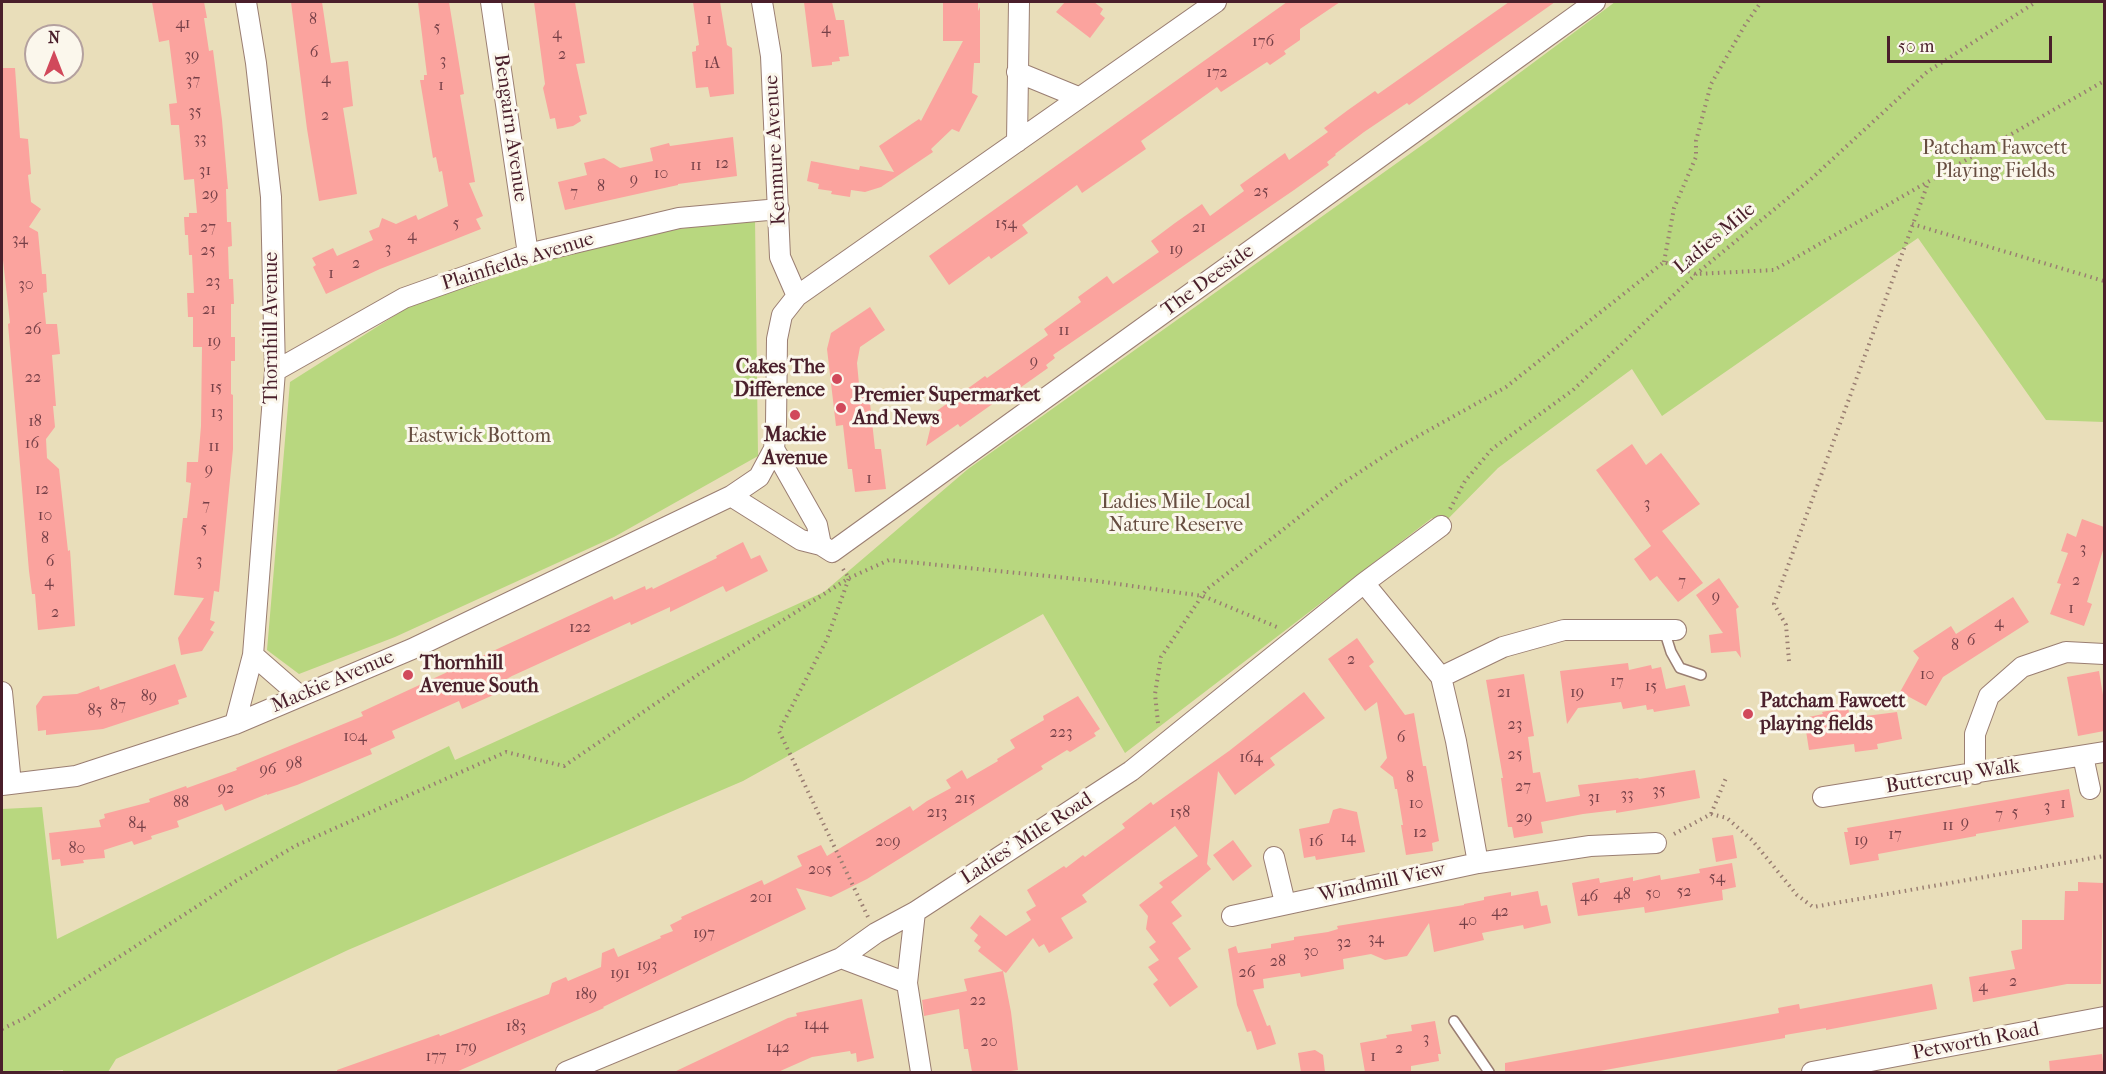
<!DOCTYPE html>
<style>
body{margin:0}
#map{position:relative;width:2106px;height:1074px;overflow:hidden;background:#e9deba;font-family:"IM FELL French Canon",serif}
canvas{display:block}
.frame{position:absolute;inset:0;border:3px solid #4a1f2b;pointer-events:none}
.north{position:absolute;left:24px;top:24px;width:60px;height:60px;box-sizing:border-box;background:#fbf7ec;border:2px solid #b4a19f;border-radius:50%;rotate:0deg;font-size:16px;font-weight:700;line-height:24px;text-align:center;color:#4a1f2b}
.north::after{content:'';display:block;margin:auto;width:21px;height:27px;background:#d1495b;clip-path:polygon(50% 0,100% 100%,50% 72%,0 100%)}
.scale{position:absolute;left:1887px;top:36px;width:165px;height:27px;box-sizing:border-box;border:3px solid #4a1f2b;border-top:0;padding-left:8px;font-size:18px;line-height:21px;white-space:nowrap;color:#4a1f2b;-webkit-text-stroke:4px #fbf7ec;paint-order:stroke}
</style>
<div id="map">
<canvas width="2106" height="1074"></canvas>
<div class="frame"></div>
<div class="north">N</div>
<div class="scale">50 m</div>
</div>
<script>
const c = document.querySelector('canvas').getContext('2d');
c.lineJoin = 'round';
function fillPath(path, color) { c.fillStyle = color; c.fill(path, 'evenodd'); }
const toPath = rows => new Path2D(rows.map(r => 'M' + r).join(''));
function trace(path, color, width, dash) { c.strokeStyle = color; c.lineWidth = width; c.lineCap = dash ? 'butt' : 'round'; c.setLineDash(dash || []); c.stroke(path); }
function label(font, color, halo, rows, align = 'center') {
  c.font = font + ' "IM FELL French Canon",serif'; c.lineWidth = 6; c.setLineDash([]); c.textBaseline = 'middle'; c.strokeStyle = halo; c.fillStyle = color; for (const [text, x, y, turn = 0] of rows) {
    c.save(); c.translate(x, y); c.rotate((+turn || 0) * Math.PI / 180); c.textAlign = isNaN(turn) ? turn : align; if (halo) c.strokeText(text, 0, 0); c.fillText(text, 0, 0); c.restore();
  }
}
fillPath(toPath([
 [1615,2,2104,2,2104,422,2046,420,1918,238,1662,416,1632,369,1498,468,1441,526,1432,518,1125,753,1043,614,743,781,348,950,116,1059,108,1072,63,1072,63,1070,2,1072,2,809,42,807,57,939,449,746,455,760,824,592,968,469,1432,138],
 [755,218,758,456,614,537,395,637,299,674,267,650,290,382,413,304,556,258,659,232]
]), '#b8d77f');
fillPath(toPath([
 [152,2,204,2,207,18,204,18,209,51,213,50,222,120,228,189,226,189,227,222,231,222,232,246,228,247,229,279,233,279,234,304,231,304,231,337,235,337,235,361,231,361,231,394,233,395,233,449,219,592,214,591,210,620,215,622,210,630,214,632,202,651,181,655,178,638,204,598,174,595,183,518,187,518,191,483,186,482,187,462,198,462,201,426,202,347,193,347,193,317,188,317,187,293,194,293,192,255,189,255,188,235,185,235,184,217,189,217,189,213,197,213,194,179,184,180,179,125,171,125,169,104,177,103,169,40,159,42],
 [291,2,322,2,331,63,348,61,353,106,343,108,357,194,319,201,307,129],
 [418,2,449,2,464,94,460,95,475,182,469,183,483,216,476,219,481,229,380,269,326,294,313,267,316,265,312,258,333,248,337,256,373,240,369,231,379,227,382,218,396,224,416,215,418,220,448,206,442,171,439,172,436,157,433,158,420,80,424,80,424,75,427,75],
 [534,2,575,2,585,63,576,64,587,114,579,116,581,121,573,126,557,129,555,118,550,119,543,88,545,84],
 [693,2,720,2,727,45,732,48,734,94,710,97,708,87,696,88,692,52,696,51,696,46,699,45],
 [804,2,832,2,836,20,844,20,849,56,839,57,840,61,832,62,832,65,812,67],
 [943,2,978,2,978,11,980,7,980,63,974,63,972,93,978,96,959,132,952,129,931,149,933,152,881,187,865,192,851,190,850,197,831,194,832,191,818,189,819,184,807,181,811,161,859,170,860,166,894,172,879,146,919,119,921,121,963,41,943,41],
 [1065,2,1094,2,1103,9,1100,14,1105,18,1090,38,1056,12],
 [1287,2,1340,2,1300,29,1300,40,1284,51,1286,54,1270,65,1267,62,1221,92,1217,87,1141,141,1146,149,1082,193,1077,185,1022,225,1028,233,991,259,989,256,949,285,929,256],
 [1509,2,1555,2,1409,105,1407,103,1364,132,1335,154,1336,155,1327,162,1329,165,1294,190,1053,355,1055,358,1046,365,1048,368,1017,390,1015,388,960,427,958,424,926,446,934,413,985,376,987,378,1048,335,1044,329,1081,302,1078,297,1107,276,1113,284,1159,252,1151,241,1175,223,1202,204,1210,216,1244,191,1240,185,1285,153,1289,160,1328,132,1324,128,1348,110,1375,91,1378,94],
 [2,68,15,68,20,138,28,139,31,174,28,175,31,202,41,209,29,227,38,232,42,274,46,274,47,292,43,293,46,324,57,324,60,354,52,355,56,406,53,406,55,427,46,439,47,458,59,469,68,551,70,550,75,626,38,630,35,594,32,594,29,571,8,324,10,323,2,251],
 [733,137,737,176,678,184,678,185,565,210,558,182,587,175,584,163,604,158,620,168,653,161,650,148,669,143,670,146],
 [870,307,885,330,860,347,857,363,860,395,869,394,875,449,881,449,886,489,855,492,852,469,848,469,843,425,836,426,827,349,831,333],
 [1632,444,1646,465,1661,453,1700,504,1662,531,1703,583,1678,602,1657,576,1650,581,1634,559,1651,546,1596,470],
 [2082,519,2104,527,2104,547,2087,602,2092,604,2084,626,2050,614,2061,584,2057,583,2068,553,2061,551,2067,533,2076,537],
 [743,542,751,559,760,555,768,571,726,592,723,586,670,612,670,607,631,625,630,622,512,676,503,681,505,686,499,689,500,692,462,709,459,701,392,731,395,738,370,749,372,754,297,785,267,795,267,794,225,811,222,804,177,821,179,827,151,836,152,839,134,845,132,841,104,850,105,858,83,860,84,863,61,866,60,859,52,860,49,833,101,827,99,820,105,818,104,814,150,802,149,799,186,786,187,788,237,770,236,768,363,716,361,712,612,596,614,600,645,586,646,590,652,587,653,589,717,558,716,556],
 [1719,578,1739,607,1736,609,1741,658,1736,651,1711,653,1709,635,1723,633,1696,595],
 [2013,597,2029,622,1943,677,1926,706,1900,692,1919,658,1913,651,1951,626,1956,634],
 [1357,638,1374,662,1369,666,1405,715,1414,713,1423,766,1426,766,1439,841,1432,843,1433,851,1406,855,1401,825,1403,825,1397,789,1395,789,1393,777,1380,767,1387,758,1377,702,1365,711,1328,659],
 [1628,663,1629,670,1651,665,1652,669,1661,667,1666,689,1685,685,1690,706,1654,712,1653,709,1647,710,1646,705,1623,709,1621,702,1578,708,1567,724,1560,671],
 [175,664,187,697,178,700,179,704,103,729,46,735,46,730,38,731,36,706,43,696,77,694,99,686,100,690],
 [2099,671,2104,701,2104,731,2078,736,2067,677],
 [1524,674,1534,736,1528,737,1533,773,1540,772,1546,802,1580,796,1578,785,1638,778,1639,779,1695,770,1700,798,1664,805,1616,813,1616,810,1583,814,1541,822,1543,833,1514,838,1512,827,1508,827,1501,778,1503,778,1486,680],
 [1304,692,1325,718,1270,758,1275,765,1235,795,1218,771,1207,864,1211,869,1171,902,1182,916,1172,923,1191,949,1178,958,1198,987,1170,1007,1153,984,1158,980,1148,967,1159,960,1149,947,1156,942,1146,929,1148,916,1139,905,1163,887,1159,883,1198,856,1175,826,1082,895,1087,902,1061,918,1073,938,1049,953,1044,944,1039,947,1033,938,1006,973,1003,971,1011,1012,1018,1070,1003,1072,972,1072,968,1049,964,1049,959,1009,924,1016,922,1000,967,991,964,979,1003,971,978,951,981,947,974,941,978,935,970,928,980,915,1006,936,1031,920,1026,912,1036,906,1027,890,1064,866,1066,868,1083,855,1085,857,1093,851,1125,828,1122,824,1151,802,1153,805,1229,751],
 [1078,696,1100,729,1094,733,1096,736,1070,752,1067,750,1041,766,1043,769,867,879,831,897,796,888,806,909,603,1007,604,1008,456,1072,337,1072,337,1070,439,1034,440,1036,549,994,552,983,566,977,568,981,601,967,602,953,614,948,618,957,661,938,660,936,673,931,670,925,682,919,681,917,762,880,764,885,802,866,797,856,821,845,827,856,910,806,913,811,927,801,951,788,946,780,962,770,967,779,998,761,997,759,1015,748,1010,740,1044,720,1043,716],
 [1848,707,1850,718,1897,712,1902,739,1877,744,1878,749,1855,752,1854,744,1809,750,1804,718,1823,714,1822,712],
 [2069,789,2074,817,1976,834,1976,836,1878,854,1879,860,1850,865,1844,832,1848,832,1847,828],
 [1340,808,1357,812,1365,852,1316,860,1315,856,1304,858,1299,829,1329,823,1333,810],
 [1733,835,1737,858,1716,862,1712,838],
 [1233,840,1252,866,1233,881,1213,855],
 [1732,863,1736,887,1722,890,1723,900,1645,913,1644,907,1578,916,1572,883,1599,878,1600,883,1633,877,1633,881,1660,875,1661,880,1700,873,1699,869],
 [2078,882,2103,883,2101,984,2067,984,1973,1002,1969,977,2015,969,2011,951,2022,949,2022,920,2064,920,2065,891,2078,891],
 [1538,891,1541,906,1547,905,1551,923,1524,929,1523,925,1482,933,1484,940,1434,952,1429,923,1407,956,1385,960,1371,954,1343,959,1344,969,1301,977,1300,973,1263,979,1264,988,1253,990,1267,1026,1270,1025,1276,1044,1257,1050,1251,1031,1247,1032,1237,1005,1228,949,1236,946,1238,953,1271,948,1271,944,1294,940,1294,937,1328,932,1338,929,1337,926,1464,905,1464,904,1484,900,1484,897,1511,892,1511,896],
 [1932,984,1937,1009,1826,1030,1826,1028,1785,1035,1785,1038,1594,1072,1505,1072,1505,1063,1779,1013,1778,1008,1799,1004,1800,1009],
 [862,999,874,1058,857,1062,856,1053,851,1054,850,1051,812,1057,778,1072,674,1072,788,1018,797,1016,796,1013],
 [1435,1021,1441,1054,1438,1054,1439,1061,1411,1066,1411,1071,1403,1072,1365,1072,1360,1043,1387,1038,1386,1035,1412,1031,1411,1025],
 [1315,1050,1323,1055,1325,1072,1301,1072,1298,1053],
 [2102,1054,2104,1072,2050,1072,2049,1061]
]), '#fba39e');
const service = toPath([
 [1664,630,1671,652,1680,668,1701,675],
 [1454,1021,1489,1072]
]);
const minor = toPath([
 [491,2,528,254],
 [762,2,771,56,780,257,797,296],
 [1017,72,1078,97],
 [1017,142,1019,2],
 [275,371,404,298,528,254,679,218,779,209],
 [774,449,817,525,821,545,832,552,1595,2],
 [731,496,801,540,821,545],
 [1364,583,1441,677,1456,741,1478,863],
 [253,655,300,696],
 [1441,677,1503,647,1564,630,1676,630],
 [2,692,11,784],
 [235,724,253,655,275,371,271,197,256,63,246,2],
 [2083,756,2090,789],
 [1975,774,1975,734,1989,696,2022,667,2066,652,2104,654],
 [2,785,76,776,235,724,412,649,731,496,759,477,774,449,776,424,777,339,782,315,797,296,1216,2],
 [1823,797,2104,752],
 [1274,857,1285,903],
 [915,912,907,983,921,1072],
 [1232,916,1478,863,1590,846,1656,843],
 [841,958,907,983],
 [566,1072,841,958,876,933,915,912,1131,771,1364,583,1441,526],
 [1812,1072,2104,1017]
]);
trace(service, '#9a7e72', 12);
trace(minor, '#9a7e72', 22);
trace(toPath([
 [1912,224,2104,281],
 [1664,262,1674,208,1696,157,1696,141,1711,84,1745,25,1761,2],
 [1450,509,1465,481,1492,449,1573,390,1696,274,1811,179,1927,72,2036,2],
 [843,569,849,578,827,639,779,731,868,917],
 [1789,661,1786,625,1774,604,1928,183],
 [1158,723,1155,694,1161,657,1206,590,1340,485,1395,449,1506,387,1664,262,1696,274,1774,270,2104,81],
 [1711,814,1726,778],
 [1674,834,1711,814,1727,818,1752,840,1797,895,1813,907,2104,856],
 [2,1029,25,1018,236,881,295,846,506,752,564,766,699,674,849,578,889,560,1097,581,1203,596,1277,627]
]), '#9a7e72', 4, [1.5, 4.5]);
trace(service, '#fff', 9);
trace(minor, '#fff', 20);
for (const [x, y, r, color] of [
 [837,379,6,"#d1495b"],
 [841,408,6,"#d1495b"],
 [795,415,6,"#d1495b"],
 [408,675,6,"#d1495b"],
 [1748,714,6,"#d1495b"]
]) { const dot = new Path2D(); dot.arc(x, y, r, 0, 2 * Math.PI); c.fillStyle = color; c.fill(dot); trace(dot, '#fbf7ec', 2); }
label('16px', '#764048', null, [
 ["8",313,20],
 ["1",709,20],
 ["41",183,24],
 ["5",437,28],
 ["4",826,29],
 ["4",557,34],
 ["176",1263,42],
 ["6",314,53],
 ["2",562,55],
 ["39",192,56],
 ["3",443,61],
 ["1A",712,64],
 ["172",1217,73],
 ["4",326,79],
 ["37",193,81],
 ["1",441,86],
 ["35",195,112],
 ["2",325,116],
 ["33",200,139],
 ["12",722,164],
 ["11",696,166],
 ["31",205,171],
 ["10",661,174],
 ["9",634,180],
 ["8",601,187],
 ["25",1261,192],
 ["7",574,193],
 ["29",210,195],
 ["5",456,224],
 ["154",1006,224],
 ["27",208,228],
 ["21",1199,228],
 ["4",412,236],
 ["34",20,240],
 ["3",388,249],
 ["19",1176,250],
 ["25",208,251],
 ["2",356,264],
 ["1",331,274],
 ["23",213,282],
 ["30",26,285],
 ["21",209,310],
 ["26",33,330],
 ["11",1064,331],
 ["19",214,342],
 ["9",1034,362],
 ["22",33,378],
 ["15",216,388],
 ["13",217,413],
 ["18",35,422],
 ["16",32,444],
 ["11",214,447],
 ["9",209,470],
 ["1",869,479],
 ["12",42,490],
 ["3",1647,504],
 ["7",206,506],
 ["10",45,516],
 ["5",204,529],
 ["8",45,539],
 ["3",2083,549],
 ["3",199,561],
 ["6",50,562],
 ["2",2076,581],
 ["4",49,582],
 ["7",1682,582],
 ["9",1716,597],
 ["1",2071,609],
 ["2",55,613],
 ["4",1999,623],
 ["122",580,628],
 ["6",1971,641],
 ["8",1955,646],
 ["2",1351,660],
 ["10",1927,675],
 ["17",1617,682],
 ["15",1651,687],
 ["21",1504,693],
 ["19",1577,693],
 ["89",149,697],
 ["87",118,706],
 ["85",95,711],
 ["23",1515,725],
 ["223",1061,733],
 ["104",355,737],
 ["6",1401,738],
 ["25",1515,755],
 ["164",1251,758],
 ["98",294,764],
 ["96",268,770],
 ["8",1410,778],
 ["27",1523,787],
 ["92",226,789],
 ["35",1659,791],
 ["33",1627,795],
 ["31",1594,798],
 ["215",965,799],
 ["88",181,803],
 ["10",1416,804],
 ["1",2063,804],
 ["3",2047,807],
 ["213",937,813],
 ["158",1180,813],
 ["5",2015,813],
 ["7",1999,815],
 ["29",1524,818],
 ["9",1965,823],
 ["84",137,824],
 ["11",1948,826],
 ["12",1420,833],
 ["17",1895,835],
 ["14",1348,838],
 ["19",1861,841],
 ["209",888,842],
 ["16",1316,842],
 ["80",77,849],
 ["205",820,870],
 ["54",1717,878],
 ["52",1684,892],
 ["50",1653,894],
 ["48",1622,895],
 ["46",1589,897],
 ["201",761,898],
 ["42",1500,912],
 ["40",1468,921],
 ["197",704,934],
 ["34",1376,939],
 ["32",1344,943],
 ["30",1311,952],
 ["28",1278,962],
 ["193",647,966],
 ["26",1247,973],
 ["191",620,974],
 ["2",2013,982],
 ["4",1983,987],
 ["189",586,995],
 ["22",978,1001],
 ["144",816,1025],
 ["183",516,1027],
 ["3",1426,1039],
 ["20",989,1042],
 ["179",466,1048],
 ["142",778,1048],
 ["2",1399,1049],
 ["177",436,1057],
 ["1",1373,1057]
]);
label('20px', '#4a1f2b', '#fbf7ec', [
 ["Bengairn Avenue",510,128,82],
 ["Kenmure Avenue",776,150,-93],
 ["Ladies Mile",1715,239,-40],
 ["Plainfields Avenue",518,262,-17],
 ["The Deeside",1208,281,-36],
 ["Thornhill Avenue",272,328,-90],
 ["Mackie Avenue",333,682,-23],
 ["Buttercup Walk",1953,777,-9],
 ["Ladies' Mile Road",1027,839,-33],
 ["Windmill View",1382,883,-12],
 ["Petworth Road",1976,1042,-11]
]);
label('20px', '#664d40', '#fbf7ec', [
 ["Patcham Fawcett",1995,149],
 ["Playing Fields",1995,172],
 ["Eastwick Bottom",479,437],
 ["Ladies Mile Local",1176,503],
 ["Nature Reserve",1176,526]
]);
label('bold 20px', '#4a1f2b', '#fbf7ec', [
 ["Cakes The",825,368,"right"],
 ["Difference",825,391,"right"],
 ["Premier Supermarket",853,396],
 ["And News",853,419],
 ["Mackie",795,436,"center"],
 ["Avenue",795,459,"center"],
 ["Thornhill",420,664],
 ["Avenue South",420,687],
 ["Patcham Fawcett",1760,702],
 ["playing fields",1760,725]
], 'left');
</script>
